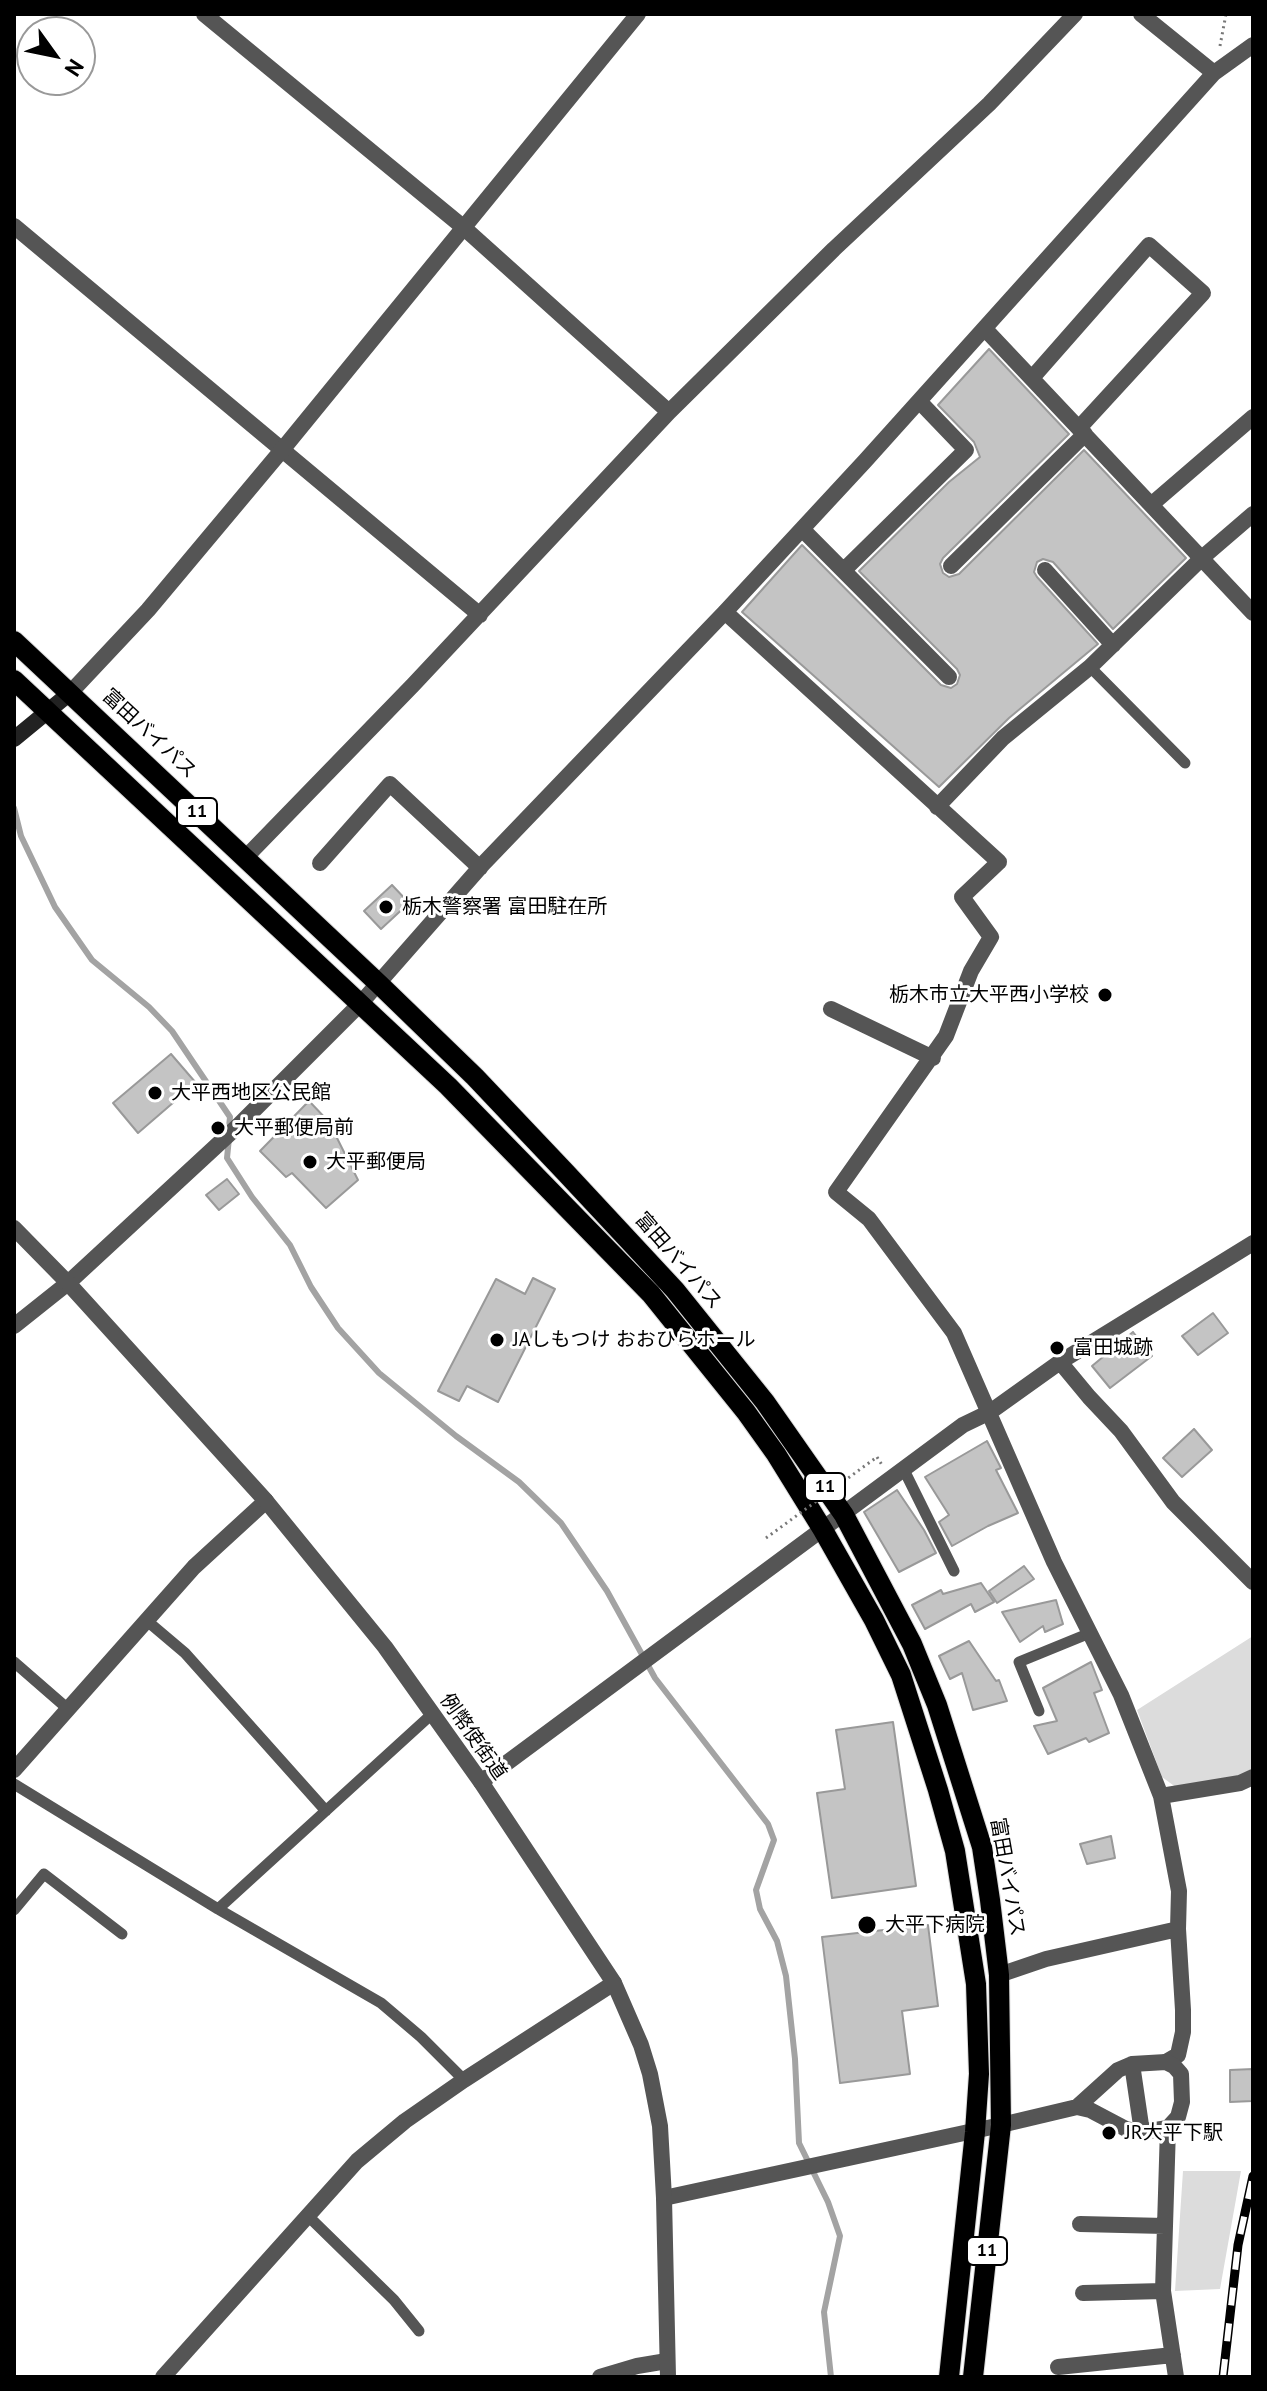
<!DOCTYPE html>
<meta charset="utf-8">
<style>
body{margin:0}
#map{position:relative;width:1267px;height:2391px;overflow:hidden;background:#fff;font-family:"PT Sans",sans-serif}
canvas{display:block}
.frame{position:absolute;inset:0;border:16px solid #000;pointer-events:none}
.north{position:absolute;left:16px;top:16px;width:80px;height:80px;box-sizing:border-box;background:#fff;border:2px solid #999;border-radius:50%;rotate:123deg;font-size:22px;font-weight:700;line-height:32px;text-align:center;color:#000}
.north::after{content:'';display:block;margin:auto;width:28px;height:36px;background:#000;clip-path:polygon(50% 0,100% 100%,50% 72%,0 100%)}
</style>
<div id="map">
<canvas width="1267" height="2391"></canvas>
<div class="frame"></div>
<div class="north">N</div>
</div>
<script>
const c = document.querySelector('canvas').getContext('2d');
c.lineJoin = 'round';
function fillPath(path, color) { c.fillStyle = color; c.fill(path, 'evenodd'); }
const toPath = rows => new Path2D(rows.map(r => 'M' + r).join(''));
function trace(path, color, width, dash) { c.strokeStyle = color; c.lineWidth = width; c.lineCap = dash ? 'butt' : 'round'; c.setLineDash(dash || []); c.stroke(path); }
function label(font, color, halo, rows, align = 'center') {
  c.font = font + ' "PT Sans","Noto Sans JP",sans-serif'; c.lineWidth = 6; c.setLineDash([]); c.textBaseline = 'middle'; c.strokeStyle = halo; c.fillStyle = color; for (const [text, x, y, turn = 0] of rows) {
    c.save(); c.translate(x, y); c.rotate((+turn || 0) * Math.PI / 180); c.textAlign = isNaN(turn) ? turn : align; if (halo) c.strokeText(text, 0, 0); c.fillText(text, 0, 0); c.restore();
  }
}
fillPath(toPath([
 [1253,1636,1253,1771,1240,1778,1177,1788,1162,1777,1137,1710],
 [1183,2171,1241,2171,1220,2289,1175,2291]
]), '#dcdcdc');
trace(toPath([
 [14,808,21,836,55,907,92,960,149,1007,172,1031,230,1117,229,1127],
 [229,1138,227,1158,252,1197,290,1245,311,1287,338,1328,379,1373,456,1436,519,1482,561,1523,607,1591,655,1678,768,1824,774,1840,756,1890,760,1909,777,1941,786,1976,795,2059,799,2143,828,2202,840,2236,824,2312,831,2377]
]), '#a3a3a3', 6);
const building = toPath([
 [989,349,1069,434,943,558,940,564,943,573,949,577,959,574,1084,450,1186,558,1113,629,1053,562,1043,559,1037,562,1034,572,1037,577,1098,644,1009,718,939,787,742,612,802,545,941,685,951,688,957,684,960,675,957,669,859,571,949,482,980,457,974,442,938,405,989,349],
 [392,885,409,903,381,929,364,911,392,885],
 [171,1054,196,1083,138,1133,113,1103,171,1054],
 [309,1101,329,1122,358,1180,326,1208,292,1173,286,1177,260,1151,309,1101],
 [227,1179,239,1194,219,1210,206,1195,227,1179],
 [533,1278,555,1289,498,1402,467,1386,459,1401,438,1391,496,1279,525,1294,533,1278],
 [1213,1313,1228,1333,1198,1355,1182,1336,1213,1313],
 [1133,1332,1152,1356,1110,1388,1092,1366,1133,1332],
 [1194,1429,1212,1450,1182,1477,1163,1458,1194,1429],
 [987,1441,1001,1468,996,1470,1018,1513,988,1526,952,1546,939,1522,949,1515,925,1477,987,1441],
 [897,1490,924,1530,936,1553,899,1572,864,1512,897,1490],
 [1024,1566,1034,1579,997,1603,989,1591,1024,1566],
 [981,1583,994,1602,975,1612,971,1604,925,1629,912,1605,941,1590,943,1594,981,1583],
 [1056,1600,1063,1624,1045,1632,1043,1626,1020,1642,1002,1612,1056,1600],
 [969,1641,996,1681,999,1680,1007,1701,973,1710,962,1673,950,1679,939,1656,969,1641],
 [1091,1662,1102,1690,1094,1693,1109,1733,1089,1742,1086,1738,1048,1754,1034,1726,1057,1721,1043,1688,1091,1662],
 [893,1722,916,1886,832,1898,817,1793,845,1789,836,1730,893,1722],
 [1111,1836,1115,1858,1087,1864,1080,1844,1111,1836],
 [928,1925,938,2006,902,2011,910,2074,840,2083,822,1937,928,1925],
 [1253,2069,1253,2101,1230,2102,1230,2070,1253,2069]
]);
fillPath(building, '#c4c4c4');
trace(building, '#999', 2);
const primary = toPath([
 [14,641,379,984,475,1077,566,1173,675,1290,765,1402,844,1515,912,1644,937,1705,982,1847,990,1900,999,1975,1001,2125,973,2377],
 [14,680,448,1086,651,1294,746,1412,776,1454,823,1530,874,1620,901,1675,938,1790,955,1851,976,1984,979,2074,975,2132,949,2377]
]);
trace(primary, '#dbdbdb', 22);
trace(toPath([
 [1220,46,1226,14],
 [877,1457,882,1465]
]), '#777', 3, [2, 4]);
trace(toPath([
 [1090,667,1185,763],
 [904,1470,954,1571],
 [146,1620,185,1653,326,1811],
 [14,1662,68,1709],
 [1039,1711,1019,1662,1090,1633],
 [14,1784,218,1909,381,2003,421,2037,464,2080],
 [218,1909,432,1714],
 [14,1910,44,1874,122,1934],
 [307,2215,394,2300,419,2331]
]), '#555', 11);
trace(toPath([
 [204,14,463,227,669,412],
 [1141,14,1214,73],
 [14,226,480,615],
 [985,329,1253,613],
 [1032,378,1149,245,1203,293,1079,428],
 [1152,504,1253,417],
 [802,529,949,677],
 [951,566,1085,434],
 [844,570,966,450,919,401],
 [1045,570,1113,645],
 [725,612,999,862,962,897,991,937,971,971,946,1036,836,1192,869,1219,954,1333,1054,1562,1121,1695,1161,1796,1179,1891,1178,1929,1183,2010,1183,2032,1178,2055,1166,2062],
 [937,807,1003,738,1090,667,1203,557,1253,514],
 [246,857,413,685,669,412,834,249,989,104,1075,14],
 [320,863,390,784,480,868],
 [831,1009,933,1058],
 [14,1326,68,1283,239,1125,360,1004,483,864,725,612,865,461,1214,73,1253,45],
 [1060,1362,1089,1397,1121,1431,1173,1502,1253,1582],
 [14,1770,194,1567,266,1501],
 [481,1782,963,1425,990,1412,1060,1362,1253,1243],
 [1161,1796,1240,1783,1253,1777],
 [999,1975,1046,1959,1178,1929],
 [1168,2128,1163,2291,1176,2377],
 [664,2198,1001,2125],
 [1080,2224,1165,2226],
 [1083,2293,1163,2291],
 [1058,2367,1173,2355],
 [163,2377,357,2161,405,2121,464,2080,614,1983],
 [600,2377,637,2366,667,2361]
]), '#555', 16);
trace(toPath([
 [70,693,148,610,282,450,638,14],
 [14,1228,68,1283,266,1501,385,1647,481,1782,614,1983,641,2045,650,2074,660,2126,664,2198,668,2377],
 [1132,2064,1142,2132],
 [1001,2125,1077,2107,1090,2110,1126,2129,1142,2132,1168,2128,1178,2117,1182,2102,1181,2074,1174,2066,1166,2062,1132,2064,1118,2070,1077,2107]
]), '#555', 16);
trace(toPath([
 [14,739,70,693]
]), '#222', 16);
trace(primary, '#000', 20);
const rail = toPath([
 [1223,2377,1238,2245,1253,2176]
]);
trace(rail, '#000', 9);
trace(rail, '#fff', 6, [18]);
trace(toPath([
 [766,1538,877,1457]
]), '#777', 3, [2, 4]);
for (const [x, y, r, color] of [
 [386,907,8,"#000"],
 [1105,995,8,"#000"],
 [155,1093,8,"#000"],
 [218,1128,8,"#000"],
 [310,1162,8,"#000"],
 [497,1340,8,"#000"],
 [1057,1348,8,"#000"],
 [867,1925,10,"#000"],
 [1109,2133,8,"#000"]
]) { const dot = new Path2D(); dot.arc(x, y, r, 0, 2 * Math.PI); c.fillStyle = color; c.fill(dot); trace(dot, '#fff', 3); }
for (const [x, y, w] of [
 [197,812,40],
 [825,1487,40],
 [987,2251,40]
]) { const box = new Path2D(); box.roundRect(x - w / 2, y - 14, w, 28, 6); c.fillStyle = '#fff'; c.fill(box); trace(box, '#000', 2); }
label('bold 18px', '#000', null, [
 ["11",197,812],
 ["11",825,1487],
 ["11",987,2251]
]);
label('20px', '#000', '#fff', [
 ["富田バイパス",149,734,43],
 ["富田バイパス",678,1261,49],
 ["例幣使街道",473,1737,55],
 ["富田バイパス",1007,1877,80]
]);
label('20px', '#000', '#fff', [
 ["栃木警察署 富田駐在所",402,907],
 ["栃木市立大平西小学校",1089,995,"right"],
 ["大平西地区公民館",171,1093],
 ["大平郵便局前",234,1128],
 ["大平郵便局",326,1162],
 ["JAしもつけ おおひらホール",513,1340],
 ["富田城跡",1073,1348],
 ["大平下病院",885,1925],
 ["JR大平下駅",1125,2133]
], 'left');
</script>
